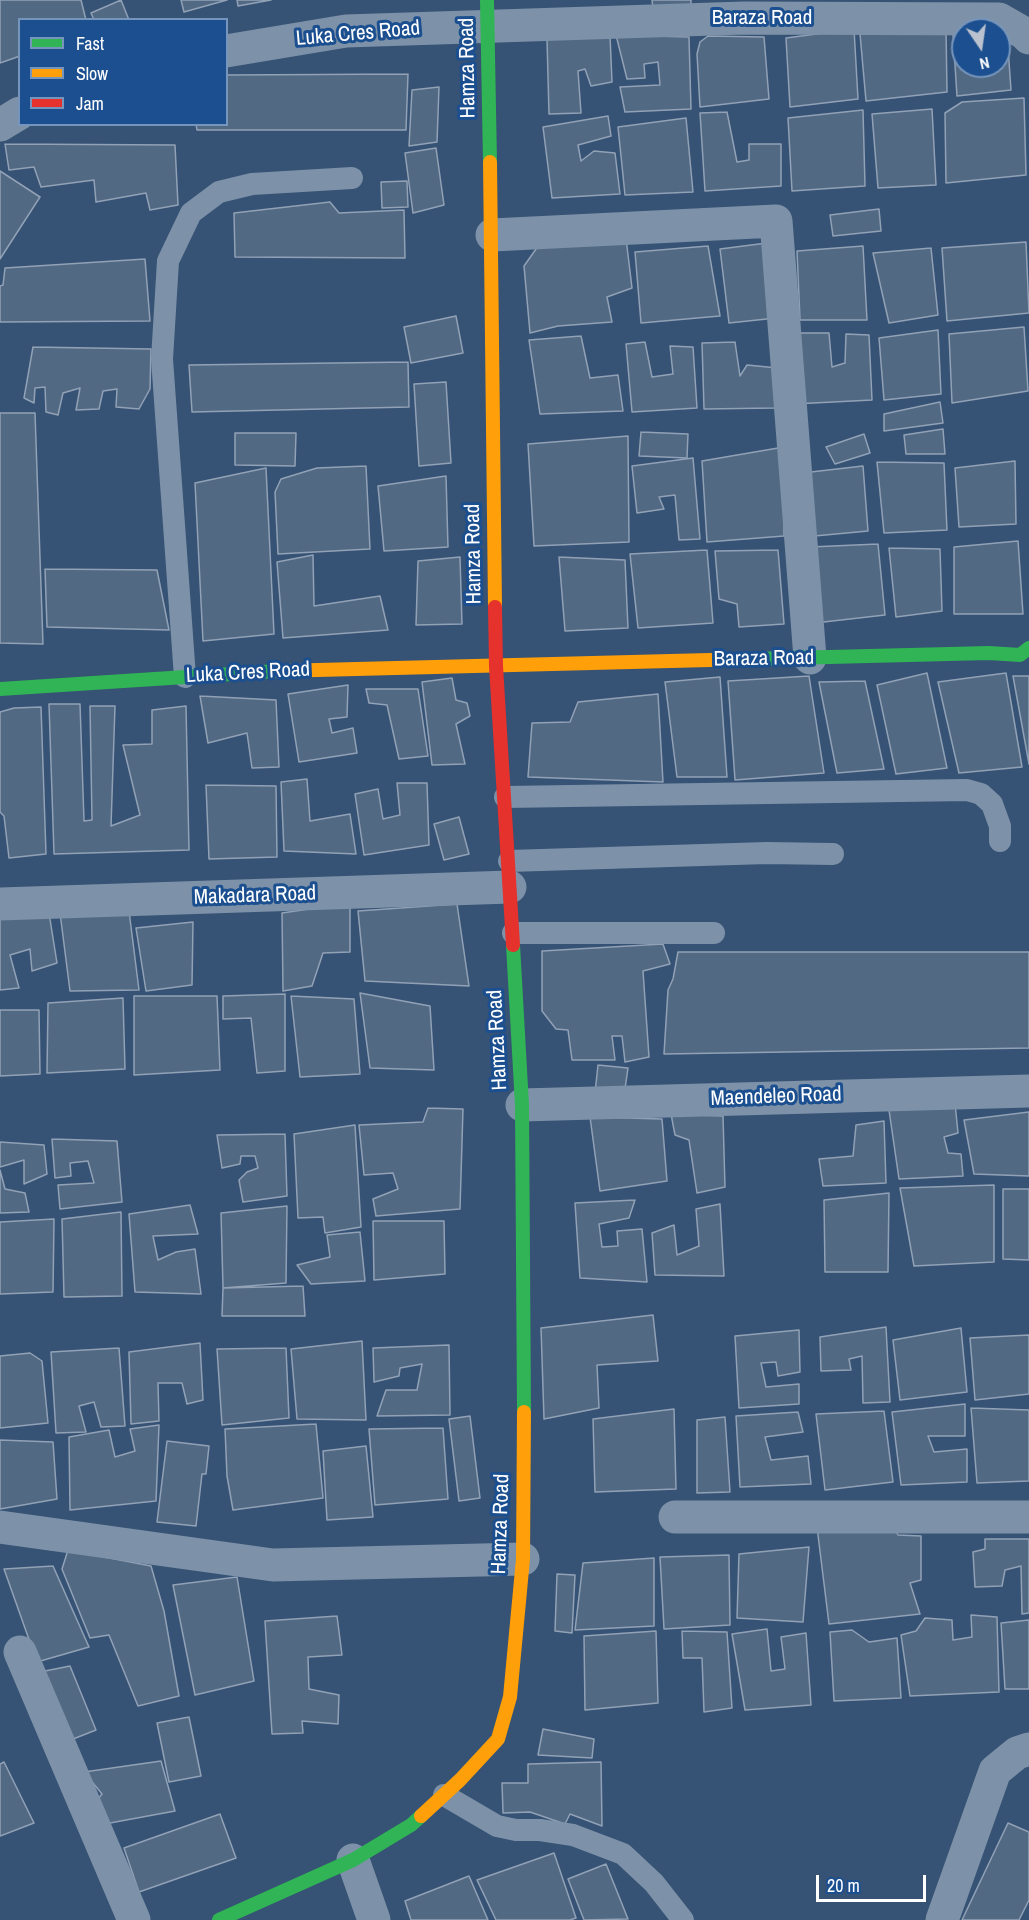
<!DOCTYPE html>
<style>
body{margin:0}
#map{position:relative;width:1029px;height:1920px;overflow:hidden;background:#365274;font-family:"Archivo Narrow",sans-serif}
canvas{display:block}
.legend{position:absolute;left:18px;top:18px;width:210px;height:108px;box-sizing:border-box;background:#1b4f8f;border:2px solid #7695bc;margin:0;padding:8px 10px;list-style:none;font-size:18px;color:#fff}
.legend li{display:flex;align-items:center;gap:12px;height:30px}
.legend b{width:30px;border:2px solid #7695bc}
.north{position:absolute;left:951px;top:18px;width:60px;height:60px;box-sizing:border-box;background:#1b4f8f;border:2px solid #7695bc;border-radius:50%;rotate:167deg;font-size:16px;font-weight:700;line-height:24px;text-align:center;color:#fff}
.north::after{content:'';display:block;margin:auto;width:21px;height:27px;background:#b9c2ce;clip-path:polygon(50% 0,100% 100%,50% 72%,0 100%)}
.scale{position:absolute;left:816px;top:1875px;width:110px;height:27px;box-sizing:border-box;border:3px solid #fff;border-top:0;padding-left:8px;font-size:18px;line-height:21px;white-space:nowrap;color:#fff;-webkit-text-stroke:4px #1b4f8f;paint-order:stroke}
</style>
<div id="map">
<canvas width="1029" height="1920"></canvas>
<ul class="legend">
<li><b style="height:8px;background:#30b455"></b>Fast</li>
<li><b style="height:8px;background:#ff9f0a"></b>Slow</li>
<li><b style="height:8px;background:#e5322d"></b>Jam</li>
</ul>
<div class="north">N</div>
<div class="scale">20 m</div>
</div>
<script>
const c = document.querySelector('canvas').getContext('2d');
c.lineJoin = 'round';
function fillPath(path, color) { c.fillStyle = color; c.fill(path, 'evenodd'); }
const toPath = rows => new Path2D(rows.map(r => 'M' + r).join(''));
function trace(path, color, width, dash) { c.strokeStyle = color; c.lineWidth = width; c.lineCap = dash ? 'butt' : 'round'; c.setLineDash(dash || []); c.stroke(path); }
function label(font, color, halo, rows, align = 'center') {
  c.font = font + ' "Archivo Narrow",sans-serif'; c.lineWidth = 6; c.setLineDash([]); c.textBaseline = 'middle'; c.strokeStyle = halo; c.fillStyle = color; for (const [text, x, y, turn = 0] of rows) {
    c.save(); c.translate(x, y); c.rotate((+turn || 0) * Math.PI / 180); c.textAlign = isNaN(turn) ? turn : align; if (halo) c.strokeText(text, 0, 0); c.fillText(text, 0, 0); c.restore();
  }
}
const building = toPath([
 [0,0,81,0,86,20,20,20,20,56,0,63,0,0],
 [121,0,129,20,94,20,91,13,121,0],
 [181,0,227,0,184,12,181,0],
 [237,0,271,0,238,6,237,0],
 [652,0,691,0,691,6,653,9,652,0],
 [854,29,858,99,790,107,786,38,854,29],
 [946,29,947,92,866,101,860,34,946,29],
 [999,33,1007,33,1011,90,957,96,953,34,963,34,963,66,999,66,999,33],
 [610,35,612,82,591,86,585,69,578,71,581,113,549,114,547,39,610,35],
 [616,35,689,37,691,109,625,112,620,87,660,85,658,62,644,64,645,78,627,79,616,35],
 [708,36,764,37,769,99,700,107,697,54,700,42,708,36],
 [408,74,406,130,197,130,196,124,226,124,226,75,408,74],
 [439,87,437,142,409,146,412,90,439,87],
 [1024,98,1026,175,946,183,945,113,962,102,1024,98],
 [932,109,936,185,878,188,872,114,932,109],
 [863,110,865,186,792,191,788,118,863,110],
 [727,112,737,162,749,160,749,144,781,144,781,186,705,191,700,113,727,112],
 [608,116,611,136,578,145,581,161,594,151,615,153,620,194,552,198,543,127,608,116],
 [686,118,693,192,625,195,618,127,686,118],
 [5,144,175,145,178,205,150,210,146,193,96,202,94,180,41,187,34,167,9,170,5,144],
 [436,148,444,205,413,213,405,153,436,148],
 [0,171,40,197,0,259,0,171],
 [407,181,408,207,382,208,381,182,407,181],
 [330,202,339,213,404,210,405,258,235,257,234,213,330,202],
 [879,209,881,231,833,236,830,215,879,209],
 [625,230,632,288,607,297,612,322,558,326,530,333,524,266,541,242,625,230],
 [1026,242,1029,313,947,321,942,248,1026,242],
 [767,243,776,318,729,323,720,249,767,243],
 [708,246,720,316,641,323,635,252,708,246],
 [863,246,867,320,800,320,797,251,863,246],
 [931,248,938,315,889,323,873,253,931,248],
 [145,259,150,321,0,322,0,286,3,285,5,268,145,259],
 [456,316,463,353,411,363,404,327,456,316],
 [1024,327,1028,391,952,403,949,334,1024,327],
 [938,330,941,394,884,400,879,338,938,330],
 [791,333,829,333,832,367,845,363,846,334,869,335,872,400,794,404,791,333],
 [581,336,590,378,618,375,623,411,540,414,529,340,581,336],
 [645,342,652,377,673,374,670,346,693,347,697,408,632,412,626,344,645,342],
 [735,342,740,376,747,365,778,368,776,408,704,409,702,343,735,342],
 [33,347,151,349,150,389,139,409,116,407,117,389,103,391,99,409,76,410,80,388,63,393,58,415,46,412,45,387,35,388,34,403,24,398,33,347],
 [408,362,409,407,192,412,189,365,408,362],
 [446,382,451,463,419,466,414,384,446,382],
 [940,402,943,423,884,431,884,414,940,402],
 [0,413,35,413,43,644,0,643,0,413],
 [943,429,945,454,906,454,904,435,943,429],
 [641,432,688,434,687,458,639,456,641,432],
 [235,433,296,433,295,466,235,465,235,433],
 [864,434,870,453,835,464,826,447,864,434],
 [628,436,629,542,534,546,528,444,628,436],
 [784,447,784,536,707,542,702,461,784,447],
 [693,458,700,539,679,540,675,495,659,497,664,509,637,513,632,466,693,458],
 [1015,461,1016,524,959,527,955,468,1015,461],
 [877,462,944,463,947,530,884,533,877,462],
 [366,466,370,549,278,554,275,492,281,479,317,468,366,466],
 [863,466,868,531,804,537,802,473,863,466],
 [266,468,274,634,203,641,195,483,266,468],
 [446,476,448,547,384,551,378,486,446,476],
 [1018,541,1023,614,954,614,954,547,1018,541],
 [878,544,885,615,815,623,810,547,878,544],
 [889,548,940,549,942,611,896,617,889,548],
 [707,550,713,623,638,628,630,554,707,550],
 [778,550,784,624,739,627,737,604,719,599,715,551,778,550],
 [313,555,314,606,380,596,388,630,283,638,277,562,313,555],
 [460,557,462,624,416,625,418,561,460,557],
 [559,557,625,560,628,628,565,631,559,557],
 [45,569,157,570,169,630,47,627,45,569],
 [927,673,947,768,896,774,877,685,927,673],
 [1006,673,1022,767,959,773,938,682,1006,673],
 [809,676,824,773,735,780,728,681,809,676],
 [1013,676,1029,676,1029,764,1013,676],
 [720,677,727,777,677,777,665,682,720,677],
 [452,678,456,700,467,703,470,716,456,724,465,764,432,765,422,682,452,678],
 [865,681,884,769,837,773,819,682,865,681],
 [348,685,347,717,329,719,332,733,353,728,357,753,299,762,288,694,348,685],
 [366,689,418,689,428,756,399,759,387,705,369,703,366,689],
 [658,694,663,782,528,777,532,723,570,722,578,702,658,694],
 [200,696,276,700,279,767,252,768,247,733,208,743,200,696],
 [49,704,80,704,84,821,92,820,90,706,115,706,111,826,140,815,123,745,152,744,152,710,186,706,189,850,54,854,49,704],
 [41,707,46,854,9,858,4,816,0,812,0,712,14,708,41,707],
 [307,779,310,821,350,814,356,854,284,851,281,782,307,779],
 [397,783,427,783,429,845,364,855,355,794,378,789,383,819,400,815,397,783],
 [206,785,276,786,277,857,209,859,206,785],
 [459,817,469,854,444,860,434,824,459,817],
 [350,903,350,952,323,953,312,986,283,991,282,913,350,903],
 [457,904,469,986,365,981,358,911,457,904],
 [129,911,139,990,70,991,60,913,129,911],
 [49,913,57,963,32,971,30,949,10,955,19,988,0,990,0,917,49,913],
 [193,922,192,985,146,991,136,928,193,922],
 [663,944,670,964,643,971,649,1057,625,1062,622,1036,612,1036,615,1060,572,1060,568,1030,556,1029,542,1011,542,951,663,944],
 [678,952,1029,952,1029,1048,664,1054,668,990,673,979,678,952],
 [360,993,430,1006,434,1070,370,1068,360,993],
 [285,994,285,1071,257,1073,251,1018,223,1019,223,996,285,994],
 [134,996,217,996,220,1070,134,1075,134,996],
 [291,996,354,999,360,1074,300,1077,291,996],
 [123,998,125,1069,47,1073,48,1003,123,998],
 [0,1010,39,1010,40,1074,0,1076,0,1010],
 [598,1065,628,1068,624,1096,595,1093,598,1065],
 [955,1103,958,1133,944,1137,948,1153,961,1154,963,1176,899,1179,889,1110,955,1103],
 [428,1108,463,1109,460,1209,376,1216,373,1199,398,1189,393,1173,364,1175,359,1125,423,1122,428,1108],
 [1029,1112,1029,1176,974,1174,964,1120,1029,1112],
 [671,1114,723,1116,725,1187,697,1193,689,1140,675,1135,671,1114],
 [590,1117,662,1119,667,1181,600,1191,590,1117],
 [884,1121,886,1183,823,1186,819,1159,853,1156,856,1125,884,1121],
 [355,1125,361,1227,325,1233,323,1217,298,1218,294,1134,355,1125],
 [285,1134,287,1196,243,1202,239,1180,247,1172,258,1168,255,1156,241,1156,240,1164,222,1168,217,1135,285,1134],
 [52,1139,117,1141,122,1202,60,1209,58,1185,94,1183,88,1161,70,1163,71,1176,55,1178,52,1139],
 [0,1142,44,1145,47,1174,24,1184,24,1160,0,1167,0,1142],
 [0,1170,5,1189,25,1193,29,1212,0,1213,0,1170],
 [994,1185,994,1262,914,1266,900,1188,994,1185],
 [1003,1189,1029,1189,1029,1260,1003,1259,1003,1189],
 [889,1193,888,1272,825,1272,824,1200,889,1193],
 [635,1200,629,1218,599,1224,602,1247,618,1246,617,1231,642,1229,647,1282,580,1278,575,1203,635,1200],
 [720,1204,724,1276,655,1275,652,1233,674,1225,677,1255,699,1246,696,1209,720,1204],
 [190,1205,198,1234,153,1236,158,1260,176,1252,195,1249,201,1294,135,1292,129,1214,190,1205],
 [287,1206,286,1283,223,1288,221,1213,287,1206],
 [121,1212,122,1296,64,1297,62,1219,121,1212],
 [54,1219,53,1292,0,1294,0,1222,54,1219],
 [373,1221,444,1221,445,1274,374,1280,373,1221],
 [360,1232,365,1281,311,1284,297,1265,330,1257,327,1235,360,1232],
 [303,1286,305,1316,222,1316,223,1288,303,1286],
 [653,1315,658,1361,597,1365,599,1408,544,1419,541,1328,653,1315],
 [886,1327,890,1402,863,1403,862,1356,849,1359,851,1370,821,1371,820,1337,886,1327],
 [961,1328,967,1392,900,1400,893,1340,961,1328],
 [799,1330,800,1372,778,1376,776,1362,761,1363,766,1387,799,1384,799,1404,739,1408,735,1336,799,1330],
 [1029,1335,1029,1394,975,1400,970,1338,1029,1335],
 [362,1341,366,1420,297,1419,291,1349,362,1341],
 [200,1343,203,1400,187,1404,182,1383,158,1383,159,1421,131,1424,129,1352,200,1343],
 [449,1345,450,1415,377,1416,386,1390,417,1390,422,1364,400,1368,399,1376,374,1382,373,1348,449,1345],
 [119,1348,125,1426,101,1427,94,1402,79,1406,86,1432,56,1433,51,1352,119,1348],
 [286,1348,289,1418,222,1425,217,1349,286,1348],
 [30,1353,42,1361,48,1423,0,1428,0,1356,30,1353],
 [965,1404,965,1436,928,1436,934,1452,967,1449,967,1482,901,1485,892,1412,965,1404],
 [971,1408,1029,1410,1029,1481,977,1483,971,1408],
 [674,1409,676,1489,595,1492,593,1419,674,1409],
 [884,1411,893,1482,825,1490,816,1414,884,1411],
 [798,1412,803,1432,765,1437,771,1460,808,1456,811,1484,740,1487,736,1416,798,1412],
 [470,1416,480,1498,459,1501,449,1419,470,1416],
 [725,1417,730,1492,697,1493,697,1420,725,1417],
 [316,1424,323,1498,233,1510,227,1476,225,1429,316,1424],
 [159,1425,156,1501,70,1510,69,1437,109,1430,115,1457,135,1451,130,1429,159,1425],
 [443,1428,448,1499,375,1505,369,1429,443,1428],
 [0,1440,53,1442,57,1499,0,1509,0,1440],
 [167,1441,209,1446,206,1474,202,1474,196,1526,157,1522,167,1441],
 [366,1446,373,1517,327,1520,323,1451,366,1446],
 [890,1521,898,1535,921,1536,921,1580,910,1583,920,1614,829,1624,817,1527,890,1521],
 [985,1539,1029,1539,1029,1613,1022,1614,1021,1566,1005,1570,1002,1586,975,1587,973,1552,985,1549,985,1539],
 [809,1547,803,1622,737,1618,739,1554,809,1547],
 [68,1550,151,1566,164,1611,179,1696,138,1706,109,1635,90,1638,62,1569,68,1550],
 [729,1555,730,1625,664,1629,660,1557,729,1555],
 [654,1558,654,1626,575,1630,583,1563,654,1558],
 [53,1566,89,1647,37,1662,4,1569,53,1566],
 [557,1574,575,1575,572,1633,555,1631,557,1574],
 [237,1577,254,1681,195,1695,173,1585,237,1577],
 [971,1615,997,1617,999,1692,910,1696,901,1635,916,1631,925,1618,952,1620,953,1640,972,1637,971,1615],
 [337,1616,342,1655,308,1657,309,1689,339,1695,338,1724,302,1721,303,1733,272,1734,265,1621,337,1616],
 [1029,1620,1029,1689,1005,1689,1001,1623,1029,1620],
 [767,1629,771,1671,785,1669,781,1637,806,1633,811,1705,745,1710,732,1634,767,1629],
 [852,1630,869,1642,897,1638,901,1698,834,1701,830,1632,852,1630],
 [656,1631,658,1703,585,1710,584,1636,656,1631],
 [682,1631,727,1632,732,1708,704,1712,702,1658,683,1658,682,1631],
 [70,1666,96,1730,68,1741,40,1672,70,1666],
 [189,1717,201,1776,169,1782,157,1723,189,1717],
 [543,1729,594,1739,592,1758,538,1755,543,1729],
 [161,1761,175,1811,110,1823,88,1812,102,1794,84,1772,161,1761],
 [4,1762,34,1823,0,1836,0,1764,4,1762],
 [601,1762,602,1826,570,1814,565,1824,530,1812,503,1813,502,1783,528,1783,528,1764,601,1762],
 [220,1814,236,1858,139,1892,124,1848,220,1814],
 [1008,1823,1029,1832,1029,1900,1019,1920,962,1920,1008,1823],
 [554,1853,576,1918,570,1920,496,1920,477,1880,554,1853],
 [606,1864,628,1919,584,1920,568,1879,606,1864],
 [469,1876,488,1920,411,1920,405,1901,469,1876]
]);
fillPath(building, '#526984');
trace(building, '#92a2b6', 1.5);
trace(toPath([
 [185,677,162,359,168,261,191,213,219,192,252,184,352,178],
 [505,797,967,790,981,794,992,804,1000,826,1000,841],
 [509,861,767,853,833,854],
 [513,933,714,933],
 [444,1795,497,1826,516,1830,540,1830,573,1835,623,1854,654,1883,683,1920]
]), '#7d92a8', 22);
trace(toPath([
 [226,51,346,31,744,18,999,19,1024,33,1029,38],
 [0,125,20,113],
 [492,235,776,221,810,658],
 [0,904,510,887],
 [522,1105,1029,1091],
 [675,1517,1029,1517],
 [0,1527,273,1565,523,1559],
 [20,1652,134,1920],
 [353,1860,374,1920],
 [942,1920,995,1771,1017,1753,1029,1749]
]), '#7d92a8', 33);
trace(toPath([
 [487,0,490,162],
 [749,659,989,653,1020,655,1029,648],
 [0,689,278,671],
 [513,945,522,1105,524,1412],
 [219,1920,353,1860,411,1825,421,1816]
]), '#30b455', 14);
trace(toPath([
 [490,162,495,607],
 [278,671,749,659],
 [421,1816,460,1780,498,1739,510,1697,523,1559,524,1412]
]), '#ff9f0a', 14);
trace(toPath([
 [495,607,496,666,513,945]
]), '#e5322d', 14);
label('21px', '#fff', '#1b4f8f', [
 ["Baraza Road",762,18],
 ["Luka Cres Road",358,34,-5],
 ["Hamza Road",468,68,-91],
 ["Hamza Road",474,554,-91],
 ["Baraza Road",764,659,-1],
 ["Luka Cres Road",248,673,-3],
 ["Makadara Road",255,896,-2],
 ["Hamza Road",498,1040,-93],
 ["Maendeleo Road",776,1097,-2],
 ["Hamza Road",501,1524,-88]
]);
</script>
